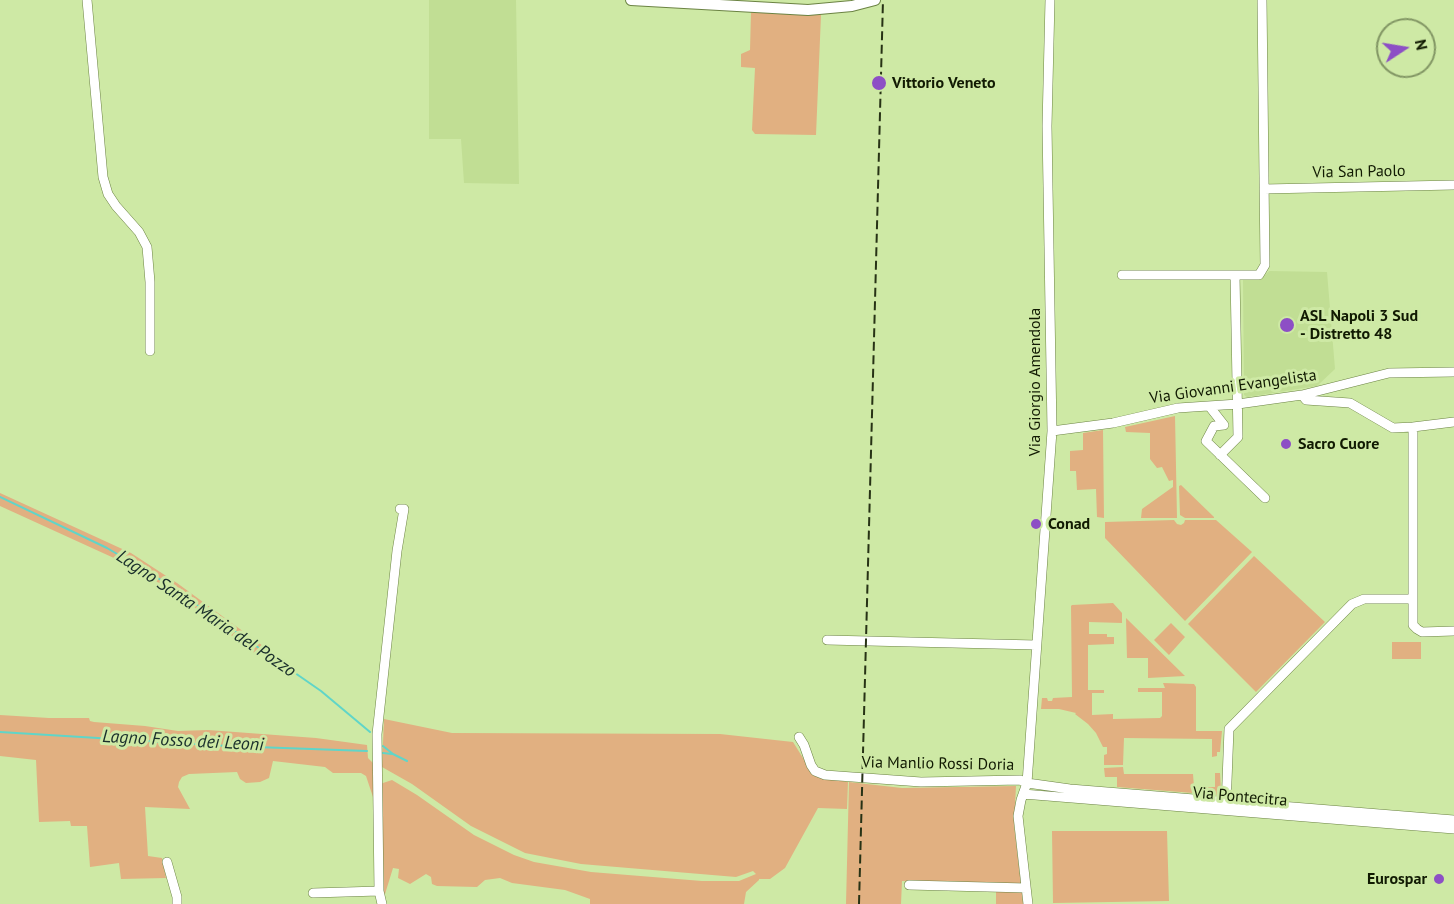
<!DOCTYPE html>
<style>
body{margin:0}
#map{position:relative;width:1454px;height:904px;overflow:hidden;background:#cee9a5;font-family:"PT Sans",sans-serif}
canvas{display:block}
.north{position:absolute;left:1376px;top:18px;width:60px;height:60px;box-sizing:border-box;background:#cee9a5;border:2px solid #829664;border-radius:50%;rotate:78deg;font-size:16px;font-weight:700;line-height:24px;text-align:center;color:#111a02}
.north::after{content:'';display:block;margin:auto;width:21px;height:27px;background:#8d4fc5;clip-path:polygon(50% 0,100% 100%,50% 72%,0 100%)}
</style>
<div id="map">
<canvas width="1454" height="904"></canvas>
<div class="north">N</div>
</div>
<script>
const c = document.querySelector('canvas').getContext('2d');
c.lineJoin = 'round';
function fillPath(path, color) { c.fillStyle = color; c.fill(path, 'evenodd'); }
const toPath = rows => new Path2D(rows.map(r => 'M' + r).join(''));
function trace(path, color, width, dash) { c.strokeStyle = color; c.lineWidth = width; c.lineCap = dash ? 'butt' : 'round'; c.setLineDash(dash || []); c.stroke(path); }
function label(font, color, halo, rows, align = 'center') {
  c.font = font + ' "PT Sans",sans-serif'; c.lineWidth = 6; c.setLineDash([]); c.textBaseline = 'middle'; c.strokeStyle = halo; c.fillStyle = color; for (const [text, x, y, turn = 0] of rows) {
    c.save(); c.translate(x, y); c.rotate((+turn || 0) * Math.PI / 180); c.textAlign = isNaN(turn) ? turn : align; if (halo) c.strokeText(text, 0, 0); c.fillText(text, 0, 0); c.restore();
  }
}
fillPath(toPath([
 [429,0,516,0,519,184,464,183,461,139,429,139],
 [1269,271,1327,272,1335,369,1317,386,1247,397,1244,395,1243,280,1261,279]
]), '#c1de94');
fillPath(toPath([
 [751,12,821,15,816,135,755,134,752,130,755,68,741,67,741,54,750,50],
 [1175,416,1177,518,1141,518,1142,509,1170,489,1173,487,1173,480,1169,481,1162,467,1157,468,1150,459,1150,433,1126,432,1125,427],
 [1103,430,1104,518,1097,517,1096,489,1077,490,1076,471,1070,471,1070,451,1083,450,1083,433],
 [1181,485,1214,517,1214,518,1185,518,1180,515,1179,486],
 [0,493,131,553,177,583,274,654,257,655,194,607,138,569,0,506],
 [1174,520,1177,524,1181,525,1184,523,1185,520,1216,520,1252,552,1185,621,1105,538,1105,522],
 [1254,556,1325,622,1256,692,1188,624],
 [1113,603,1122,613,1122,623,1089,622,1089,634,1107,634,1107,637,1114,637,1114,644,1088,645,1088,690,1104,690,1104,693,1092,693,1092,715,1113,714,1113,719,1160,718,1162,716,1162,692,1138,692,1138,688,1165,688,1163,683,1194,684,1196,687,1196,731,1222,731,1220,752,1217,752,1217,756,1212,757,1212,739,1124,738,1123,765,1104,765,1104,755,1107,754,1107,747,1103,747,1096,733,1088,724,1075,714,1076,713,1059,709,1041,709,1042,698,1047,698,1048,701,1052,701,1053,698,1072,697,1071,606,1072,605],
 [1126,618,1185,676,1148,678,1148,658,1127,658],
 [1171,623,1185,637,1169,655,1154,640],
 [1392,642,1421,642,1421,659,1392,659],
 [0,715,49,718,89,718,90,721,94,722,145,726,178,731,208,730,316,738,367,745,368,758,373,763,377,800,374,800,366,776,361,773,333,773,325,767,273,761,269,778,260,782,246,783,240,779,237,772,189,774,182,777,179,782,178,787,190,809,145,807,148,856,162,858,166,878,121,879,119,863,90,867,87,826,71,826,70,821,39,822,36,760,0,756],
 [384,719,452,733,720,734,793,742,813,774,836,780,848,782,847,809,818,808,785,868,770,879,759,879,759,880,746,892,744,904,590,904,590,899,565,890,512,883,500,878,485,880,477,887,437,886,432,884,431,877,426,874,410,884,398,878,399,869,393,868,385,894,381,893,380,784,392,780,417,795,474,835,514,855,534,862,591,872,702,881,739,881,756,874,753,871,736,877,581,864,525,853,471,826,412,784,382,767],
 [1123,767,1124,774,1193,774,1194,787,1215,787,1215,773,1220,773,1221,792,1218,795,1117,787,1117,777,1105,777,1104,768],
 [849,782,902,788,1016,786,1014,825,1021,884,996,885,902,881,901,904,846,904],
 [1052,831,1167,831,1169,901,1053,903],
 [996,891,1022,891,1023,904,996,904]
]), '#e1b081');
trace(toPath([
 [0,497,107,548,161,580,321,691,370,732],
 [0,732,228,746,367,751],
 [383,746,393,754,407,761],
 [383,753,392,754]
]), '#60d5c8', 2);
const minor = toPath([
 [87,0,103,177,108,194,116,206,139,232,147,247,150,282,150,351],
 [1264,189,1454,185],
 [1122,275,1259,275,1265,265,1262,0],
 [1302,395,1306,400,1350,403,1393,428,1413,427],
 [1209,406,1224,425,1214,426,1206,441,1265,498],
 [1454,422,1413,427,1413,625,1417,629,1422,632,1454,631],
 [1052,431,1113,423,1178,408,1238,404,1302,395,1389,373,1454,372],
 [1220,455,1238,437,1235,275],
 [827,640,1036,645],
 [799,737,804,745,811,765,815,771,825,775,921,782,1020,780,1027,783,1070,789,1454,820],
 [1023,794,1454,829],
 [1226,807,1229,729,1352,604,1364,599,1413,599],
 [167,862,177,897,177,904],
 [909,885,1026,888],
 [313,893,379,891],
 [382,904,379,891,377,734,397,551,404,509,400,509],
 [1028,904,1018,816,1021,800,1027,783,1052,431,1047,126,1050,0]
]);
const tertiary = toPath([
 [631,0,808,10,852,6,875,0]
]);
trace(minor, '#6b8343', 10);
trace(tertiary, '#6b8343', 12);
trace(minor, '#fff', 9);
trace(tertiary, '#fff', 10);
trace(toPath([
 [859,904,883,0]
]), '#273215', 2, [9, 4.5]);
for (const [x, y, r, color] of [
 [879,83,8,"#8d4fc5"],
 [1287,325,8,"#8d4fc5"],
 [1286,444,6,"#8d4fc5"],
 [1036,524,6,"#8d4fc5"],
 [1439,879,6,"#8d4fc5"]
]) { const dot = new Path2D(); dot.arc(x, y, r, 0, 2 * Math.PI); c.fillStyle = color; c.fill(dot); trace(dot, '#cee9a5', 2); }
label('bold 16px', '#111a02', '#cee9a5', [
 ["Vittorio Veneto",892,83],
 ["ASL Napoli 3 Sud",1300,316],
 ["- Distretto 48",1300,334],
 ["Sacro Cuore",1298,444],
 ["Conad",1048,524],
 ["Eurospar",1427,879,"right"]
], 'left');
label('16px', '#111a02', '#cee9a5', [
 ["Via San Paolo",1359,172,-1],
 ["Via Giorgio Amendola",1035,382,-90],
 ["Via Giovanni Evangelista",1233,387,-8],
 ["Via Manlio Rossi Doria",938,764,1],
 ["Via Pontecitra",1240,797,5]
]);
label('italic 18px', '#192e2b', '#cee9a5', [
 ["Lagno Santa Maria del Pozzo",206,614,34],
 ["Lagno Fosso dei Leoni",183,741,3]
]);
</script>
